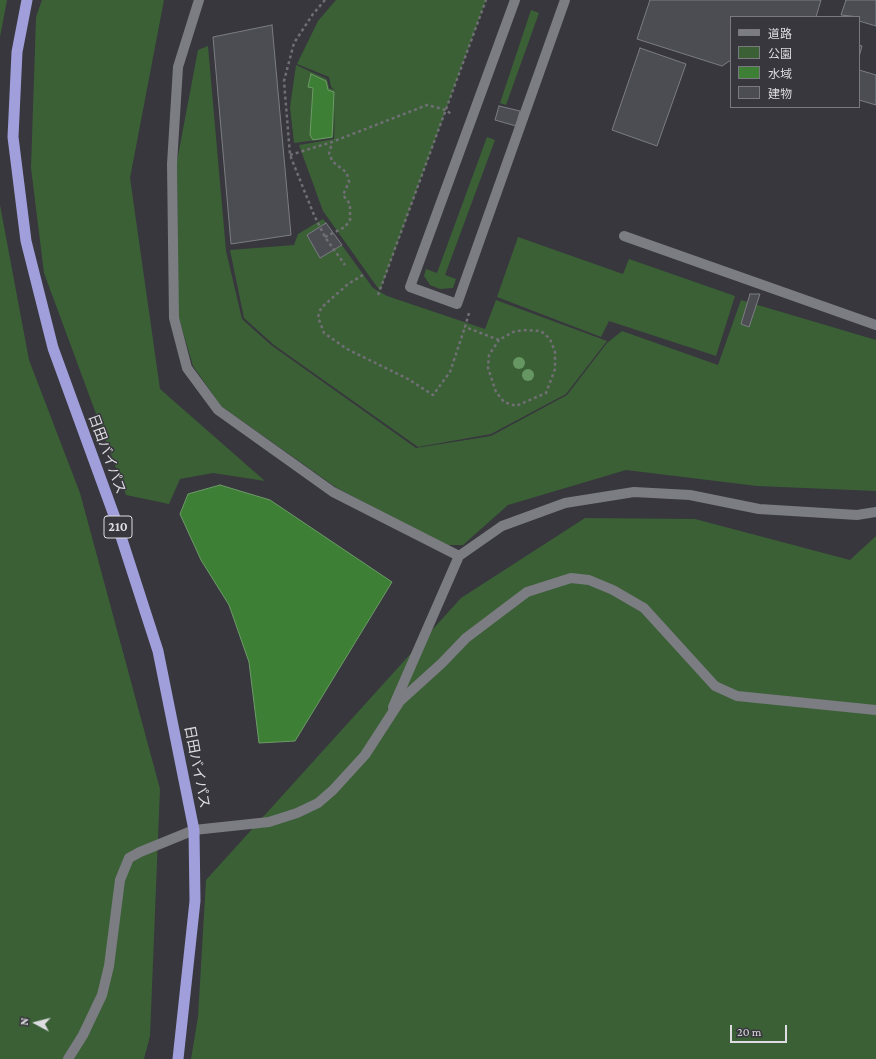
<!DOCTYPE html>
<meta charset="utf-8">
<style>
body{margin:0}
#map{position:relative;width:876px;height:1059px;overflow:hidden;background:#37373d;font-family:"Crimson Pro","Noto Sans JP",serif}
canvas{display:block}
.legend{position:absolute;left:730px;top:16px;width:130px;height:92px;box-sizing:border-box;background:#37373d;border:1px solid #79797f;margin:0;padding:5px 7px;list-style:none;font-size:12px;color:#dddde1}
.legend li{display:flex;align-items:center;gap:8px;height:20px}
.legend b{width:20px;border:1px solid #79797f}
.north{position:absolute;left:16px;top:1003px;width:40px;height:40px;-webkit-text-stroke:3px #37373d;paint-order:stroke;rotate:277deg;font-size:11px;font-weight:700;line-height:16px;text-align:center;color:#dddde1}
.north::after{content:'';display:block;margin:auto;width:14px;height:18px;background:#dddde1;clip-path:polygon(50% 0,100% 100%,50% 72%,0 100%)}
.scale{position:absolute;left:730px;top:1025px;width:57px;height:18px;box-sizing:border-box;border:2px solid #dddde1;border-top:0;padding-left:5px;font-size:12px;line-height:14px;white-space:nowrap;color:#dddde1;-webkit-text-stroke:3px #37373d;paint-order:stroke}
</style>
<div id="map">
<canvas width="876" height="1059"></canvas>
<ul class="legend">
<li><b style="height:5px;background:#7c7c83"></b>道路</li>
<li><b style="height:11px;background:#3b6036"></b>公園</li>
<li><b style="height:11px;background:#3d7f34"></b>水域</li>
<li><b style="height:11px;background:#4c4c53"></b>建物</li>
</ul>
<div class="north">N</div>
<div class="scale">20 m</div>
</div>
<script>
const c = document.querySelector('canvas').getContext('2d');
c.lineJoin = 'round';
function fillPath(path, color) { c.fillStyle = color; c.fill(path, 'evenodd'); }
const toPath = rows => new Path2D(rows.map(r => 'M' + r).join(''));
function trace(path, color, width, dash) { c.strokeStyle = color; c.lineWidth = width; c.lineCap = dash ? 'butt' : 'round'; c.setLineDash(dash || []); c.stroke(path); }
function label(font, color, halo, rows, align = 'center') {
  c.font = font + ' "Crimson Pro","Noto Sans JP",serif'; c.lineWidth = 3; c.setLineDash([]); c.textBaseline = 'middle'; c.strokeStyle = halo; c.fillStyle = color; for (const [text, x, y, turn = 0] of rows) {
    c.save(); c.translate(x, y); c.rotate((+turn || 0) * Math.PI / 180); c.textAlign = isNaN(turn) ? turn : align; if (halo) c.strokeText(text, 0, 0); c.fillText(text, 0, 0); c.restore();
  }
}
fillPath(toPath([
 [0,0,7,0,0,37],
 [42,0,164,0,130,178,160,389,265,481,213,473,180,479,169,504,126,495,44,273,31,168,36,17],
 [336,0,486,0,380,291,323,211,299,145,334,139,335,109,333,138,294,143,290,107,296,65,327,79,329,88,335,90,331,87,329,77,297,64,318,21],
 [531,10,539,13,506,105,500,103],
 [208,46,226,251,242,319,271,345,416,448,491,436,567,395,607,343,622,331,718,365,741,300,876,340,876,491,757,486,626,470,508,505,463,545,445,545,337,488,221,406,193,366,178,315,177,161,198,50],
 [487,137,495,140,445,275,456,279,453,288,440,289,430,285,424,276,426,269,437,273],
 [0,205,29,360,80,493,160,789,150,1036,144,1059,0,1059],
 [323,219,373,288,387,296,485,329,496,300,607,341,566,394,491,434,418,447,274,345,244,318,230,250,294,245,298,234],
 [518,237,623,274,629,259,735,296,716,356,609,321,601,337,497,297],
 [585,518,695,519,850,560,876,536,876,1059,191,1059,198,1017,206,880,461,598]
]), '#3b6036');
const water = toPath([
 [311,74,326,81,328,90,334,92,332,137,313,140,310,135,313,88,308,87,311,74],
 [220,485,270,500,392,582,295,741,259,743,249,662,229,605,201,560,180,514,188,494,220,485]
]);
fillPath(water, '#3d7f34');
trace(water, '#6d9b68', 1);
const building = toPath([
 [650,0,821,0,816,17,731,17,731,60,722,66,637,39,650,0],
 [846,0,876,0,876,26,859,21,859,17,841,15,846,0],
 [272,25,291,235,231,244,213,37,272,25],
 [859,45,862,46,859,57,859,45],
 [640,48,686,64,657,146,612,130,640,48],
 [859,70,876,75,876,105,859,100,859,70],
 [499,106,520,111,516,126,495,120,499,106],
 [326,223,342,245,320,258,307,235,326,223],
 [750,294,760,294,749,327,741,324,750,294]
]);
fillPath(building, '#4c4c53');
trace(building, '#7c7c84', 1);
trace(toPath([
 [325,0,313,14,294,43,284,81,290,155,314,215,325,237,345,265],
 [290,155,332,142,427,105,446,110,451,114],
 [325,237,345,227,350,220,350,204,343,195,349,182,348,177,346,172,333,162,329,154,332,143],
 [363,275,348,284,321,308,318,317,324,333,347,349,408,379,433,395,450,372,465,327],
 [378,295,486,0],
 [469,313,465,327,499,340,513,332,523,330,541,331,550,339,555,352,555,369,546,393,516,406,504,402,496,392,488,368,489,355,499,340]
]), '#6f6f74', 2.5, [3, 3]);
trace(toPath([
 [199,0,178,67,172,164,174,318,187,368,218,410,333,492,459,556,393,707],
 [515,0,410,287,457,304,565,0],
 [624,236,876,325],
 [459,556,502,526,565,503,634,492,690,495,759,509,857,515,876,512]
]), '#7c7c83', 10);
trace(toPath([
 [68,1059,83,1035,102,995,109,966,120,880,129,858,140,852,194,830,269,822,297,813,318,803,333,790,365,755,400,701,442,663,466,638,527,592,571,578,589,580,613,590,644,608,715,686,737,696,876,710]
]), '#7c7c83', 10);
trace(toPath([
 [27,0,17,52,13,137,26,241,53,348,115,518,158,651,194,830,195,901,178,1059]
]), '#a09edb', 11);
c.fillStyle = '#669661';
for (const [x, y] of [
 [519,363],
 [528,375]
]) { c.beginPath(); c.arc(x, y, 6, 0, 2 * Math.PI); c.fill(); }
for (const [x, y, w] of [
 [118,527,28]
]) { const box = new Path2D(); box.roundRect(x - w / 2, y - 11, w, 22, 3); c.fillStyle = '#37373d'; c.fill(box); trace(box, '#dddde1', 1); }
label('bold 13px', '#dddde1', null, [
 ["210",118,527]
]);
label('14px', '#dddde1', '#37373d', [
 ["日田バイパス",107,454,70],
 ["日田バイパス",197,767,79]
]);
</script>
